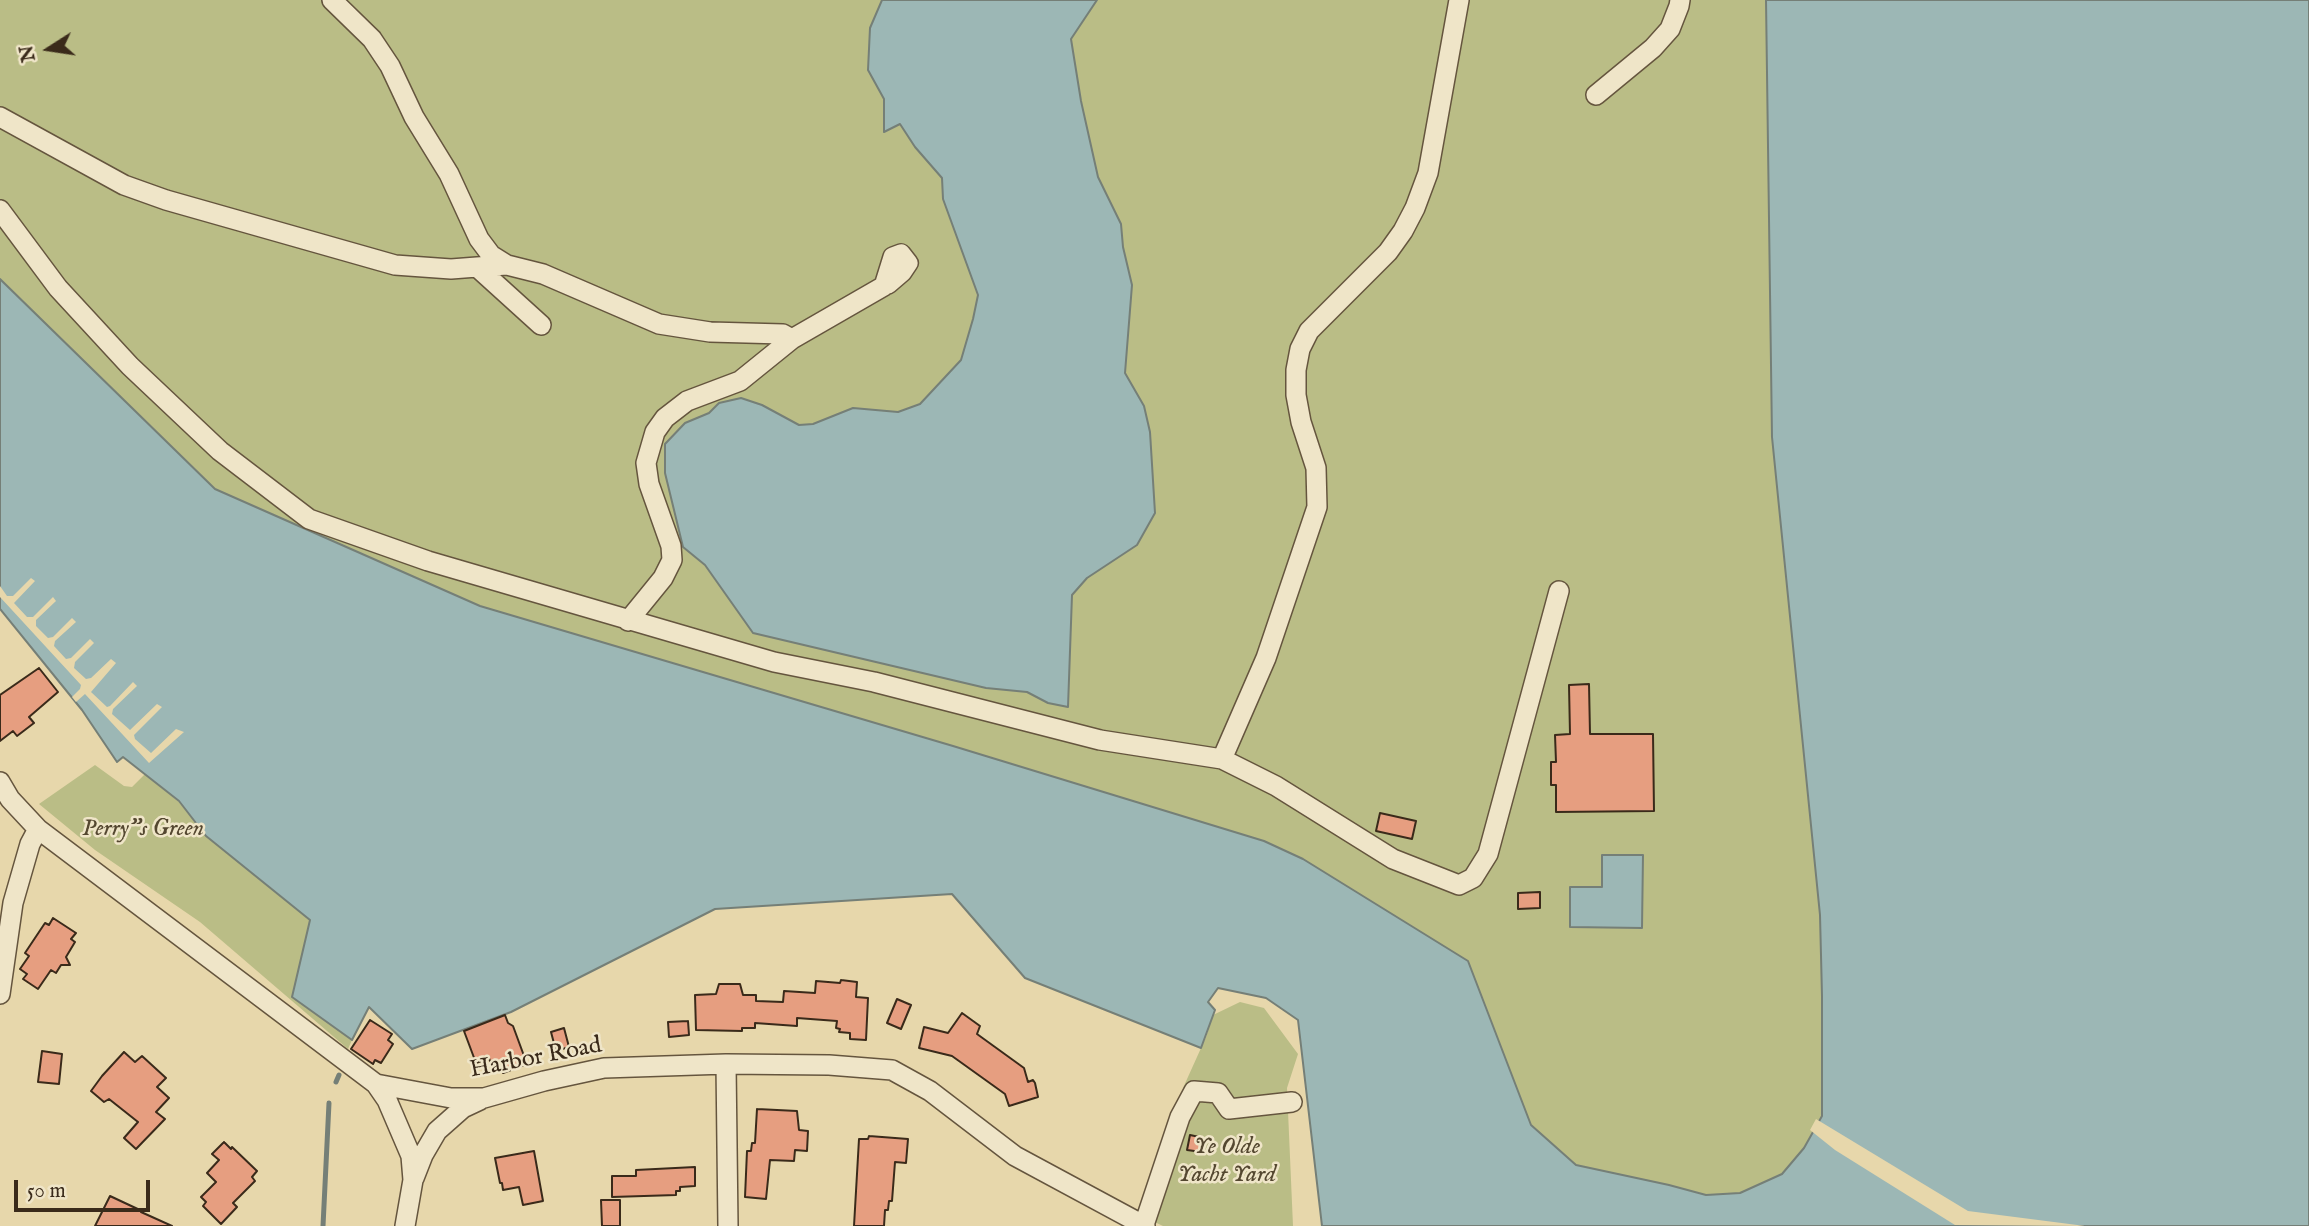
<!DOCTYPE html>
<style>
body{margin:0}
#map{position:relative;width:2309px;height:1226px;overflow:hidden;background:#e7d7ab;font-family:"IM FELL English",serif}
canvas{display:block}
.north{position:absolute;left:14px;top:14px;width:70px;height:70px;-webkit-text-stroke:5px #efe5c8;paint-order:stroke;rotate:258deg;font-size:19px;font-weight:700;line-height:28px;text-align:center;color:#3a2a1a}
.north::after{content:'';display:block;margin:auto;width:24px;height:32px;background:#3a2a1a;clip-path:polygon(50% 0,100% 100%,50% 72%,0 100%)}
.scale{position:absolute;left:14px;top:1180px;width:136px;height:32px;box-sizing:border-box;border:4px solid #3a2a1a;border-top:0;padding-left:9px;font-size:21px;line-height:24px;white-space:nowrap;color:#3a2a1a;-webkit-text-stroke:5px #efe5c8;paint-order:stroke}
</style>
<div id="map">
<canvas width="2309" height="1226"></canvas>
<div class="north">N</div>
<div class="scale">50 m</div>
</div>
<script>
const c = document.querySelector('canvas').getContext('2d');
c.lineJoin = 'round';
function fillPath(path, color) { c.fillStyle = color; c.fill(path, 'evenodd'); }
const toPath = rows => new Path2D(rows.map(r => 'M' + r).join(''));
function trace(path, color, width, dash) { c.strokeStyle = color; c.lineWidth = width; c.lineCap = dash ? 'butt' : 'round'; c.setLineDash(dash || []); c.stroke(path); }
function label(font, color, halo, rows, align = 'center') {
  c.font = font + ' "IM FELL English",serif'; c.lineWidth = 5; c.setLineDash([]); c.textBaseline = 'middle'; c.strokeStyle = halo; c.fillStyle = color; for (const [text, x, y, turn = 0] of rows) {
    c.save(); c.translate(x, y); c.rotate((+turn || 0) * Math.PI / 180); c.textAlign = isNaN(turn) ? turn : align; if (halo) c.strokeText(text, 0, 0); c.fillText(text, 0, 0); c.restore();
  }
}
fillPath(toPath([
 [0,0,1766,0,1772,437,1820,915,1822,996,1822,1116,1804,1148,1782,1174,1740,1193,1706,1195,1669,1185,1576,1165,1531,1125,1468,961,1303,859,1264,841,953,746,480,606,215,489,0,279],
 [95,765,124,786,132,787,145,774,179,802,206,836,310,920,293,997,352,1040,348,1049,200,922,95,850,39,804],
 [1240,1002,1264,1008,1298,1054,1287,1088,1293,1226,1163,1226,1144,1217,1183,1088,1206,1037,1213,1015]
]), '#babd86');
const water = toPath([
 [882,0,1097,0,1071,39,1081,101,1098,177,1121,224,1123,247,1132,285,1125,373,1144,406,1150,432,1155,513,1137,545,1087,578,1072,595,1068,707,1048,703,1027,692,986,688,753,633,705,565,683,547,665,473,665,444,685,423,709,413,719,403,741,398,762,405,799,425,813,424,853,408,898,412,920,404,961,360,973,319,978,295,943,199,942,178,915,147,900,124,884,132,884,99,868,70,870,28,882,0],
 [1766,0,2309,0,2309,1226,1322,1226,1298,1020,1266,998,1218,988,1208,1002,1215,1010,1201,1048,1025,978,952,894,715,909,511,1012,412,1049,369,1007,352,1040,292,997,310,920,206,836,179,801,123,757,117,762,82,710,0,609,0,279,215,489,480,606,953,746,1264,841,1303,859,1468,961,1531,1125,1576,1165,1669,1185,1706,1195,1740,1193,1782,1174,1804,1148,1822,1116,1822,996,1820,915,1772,437,1766,0],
 [1602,855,1643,855,1642,928,1570,927,1570,887,1602,887,1602,855]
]);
fillPath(water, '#9cb7b5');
trace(water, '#757f77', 2);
fillPath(toPath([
 [31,578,35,581,14,603,27,617,33,617,53,597,56,601,36,620,36,626,48,638,53,637,72,618,76,622,55,641,54,646,66,659,71,658,90,639,94,643,75,662,74,668,86,679,91,678,111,659,116,663,91,692,107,707,110,706,133,682,137,686,113,709,112,714,130,730,157,704,162,707,134,735,135,739,151,753,176,729,184,732,149,763,85,694,76,702,72,697,80,689,81,685,0,597,0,586,7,596,13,596],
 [1816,1119,1968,1211,2085,1226,1955,1225,1835,1150,1810,1130]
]), '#e7d7ab');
trace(toPath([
 [336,1082,339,1075],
 [323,1226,329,1103]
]), '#757f77', 5);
const building = toPath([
 [39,668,58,692,29,717,34,723,17,736,13,731,0,741,0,695,39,668],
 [1589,684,1590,734,1653,734,1654,811,1556,812,1556,785,1551,785,1551,762,1556,762,1555,735,1570,734,1569,685,1589,684],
 [1380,813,1416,821,1412,839,1376,831,1380,813],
 [1540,892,1540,908,1518,909,1518,893,1540,892],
 [53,918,76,933,71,939,75,942,66,957,70,965,61,965,56,973,51,970,38,989,23,979,27,974,20,969,29,956,25,953,45,923,49,925,53,918],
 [841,980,857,982,856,997,868,998,866,1040,850,1039,850,1033,839,1032,840,1029,836,1028,837,1021,797,1018,797,1026,755,1023,755,1028,742,1028,742,1031,696,1030,695,995,716,994,719,984,740,984,743,995,756,995,756,1001,783,1002,784,991,815,993,816,981,840,983,841,980],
 [897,999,911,1005,901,1029,887,1023,897,999],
 [962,1013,980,1026,977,1034,1024,1068,1028,1082,1033,1080,1035,1083,1038,1097,1009,1106,1005,1094,952,1056,919,1048,924,1027,948,1033,962,1013],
 [505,1015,508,1023,513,1026,527,1064,503,1073,499,1061,491,1064,489,1058,476,1063,464,1031,505,1015],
 [370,1020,392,1034,388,1040,393,1044,381,1063,375,1060,373,1064,351,1049,370,1020],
 [688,1021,689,1035,669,1037,668,1022,688,1021],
 [564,1028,569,1047,556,1051,551,1032,564,1028],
 [42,1051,62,1054,59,1084,38,1082,42,1051],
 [124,1052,135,1062,142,1056,166,1078,157,1087,169,1098,156,1112,165,1119,136,1149,124,1138,138,1122,109,1099,104,1102,91,1091,102,1076,124,1052],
 [757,1109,797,1111,799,1130,808,1131,807,1151,795,1150,794,1161,770,1160,766,1199,745,1197,747,1151,751,1151,752,1143,755,1143,757,1109],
 [1190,1135,1204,1138,1202,1152,1187,1150,1190,1135],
 [869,1136,908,1139,906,1163,895,1162,892,1201,889,1201,888,1210,885,1210,884,1226,854,1226,859,1139,868,1139,869,1136],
 [224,1142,231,1149,232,1147,257,1171,252,1177,255,1181,233,1203,237,1207,221,1224,203,1206,206,1202,201,1197,216,1182,207,1173,219,1160,212,1154,224,1142],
 [534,1151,543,1201,523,1205,519,1187,503,1190,502,1183,500,1183,495,1158,534,1151],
 [695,1167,695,1186,680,1187,680,1191,676,1191,676,1195,612,1197,612,1176,636,1176,636,1170,695,1167],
 [110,1196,142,1211,141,1212,172,1226,95,1226,110,1196],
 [601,1200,620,1200,620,1226,602,1226,601,1200]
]);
fillPath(building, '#e69e80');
trace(building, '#3a2a1a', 2);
const minor = toPath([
 [332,0,372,39,390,66,414,117,449,174,479,239,491,255,507,265],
 [1596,95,1653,48,1670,29,1679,6,1680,0],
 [0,117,124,185,166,200,395,265,451,269,477,267],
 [0,210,58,288,130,366,220,451,309,519,428,561,774,662,874,682,1100,740,1222,759,1276,786,1393,859,1459,885,1473,878,1488,854,1559,591],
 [541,325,477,267,507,265,543,274,659,324,710,332,783,334,792,339],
 [628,621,663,578,672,560,671,546,649,484,646,463,655,432,665,418,687,401,740,381,792,339,884,286,893,257,901,254,908,263,902,272,888,284],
 [1222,759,1266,658,1317,507,1316,468,1301,422,1296,395,1296,370,1300,349,1309,331,1388,252,1403,231,1415,208,1428,173,1459,0],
 [0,782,10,799,38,829,376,1084,451,1098,484,1098,544,1081,604,1068,726,1064,829,1065,892,1070,930,1091,1015,1156,1145,1226],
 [0,994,13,903,30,844,38,829],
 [726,1064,728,1226],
 [376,1084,387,1100,411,1156,413,1180,405,1226],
 [414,1178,423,1155,437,1131,463,1108,480,1100],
 [1144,1225,1180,1117,1194,1091,1218,1093,1229,1109,1292,1102]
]);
trace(minor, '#65553e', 22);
trace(minor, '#efe5c8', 19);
label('italic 24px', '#544730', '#efe5c8', [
 ["Perry\"s Green",143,830],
 ["Ye Olde",1227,1148],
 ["Yacht Yard",1227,1176]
]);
label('24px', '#3a2a1a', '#efe5c8', [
 ["Harbor Road",536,1059,-11]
]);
</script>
